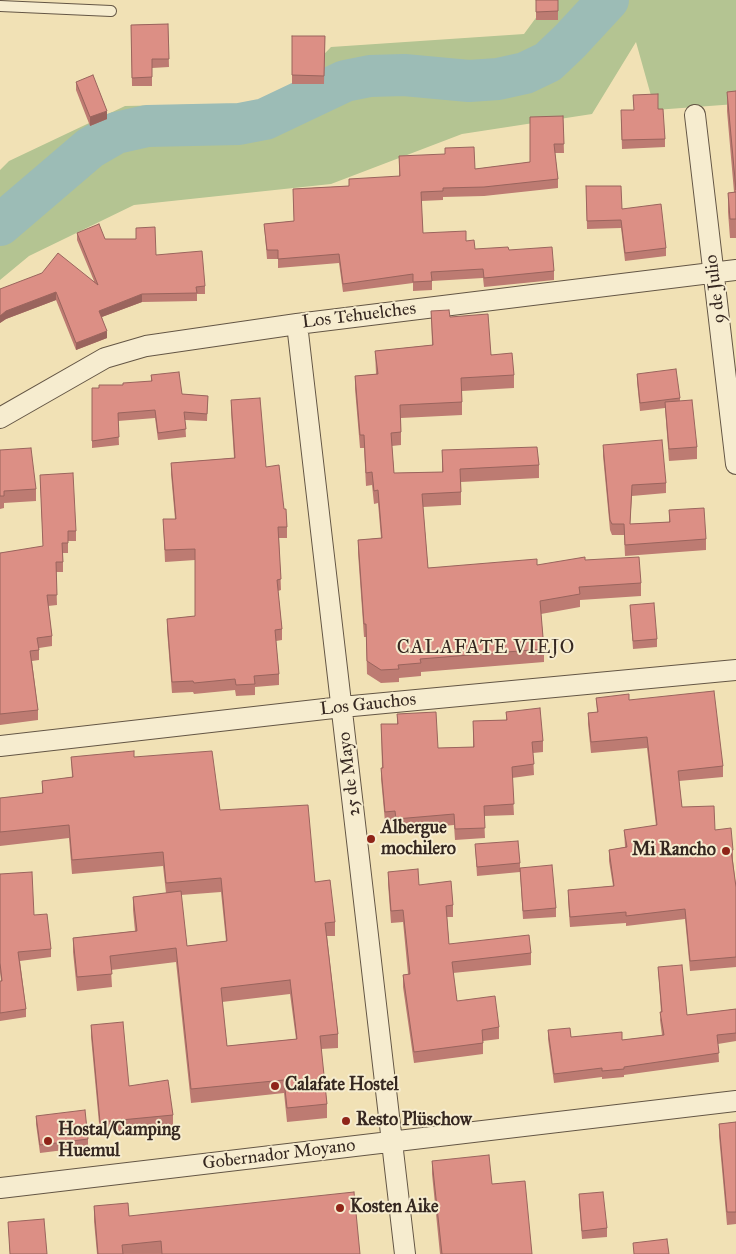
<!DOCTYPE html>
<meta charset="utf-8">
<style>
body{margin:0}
canvas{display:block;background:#f1e1b5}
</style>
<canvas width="736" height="1254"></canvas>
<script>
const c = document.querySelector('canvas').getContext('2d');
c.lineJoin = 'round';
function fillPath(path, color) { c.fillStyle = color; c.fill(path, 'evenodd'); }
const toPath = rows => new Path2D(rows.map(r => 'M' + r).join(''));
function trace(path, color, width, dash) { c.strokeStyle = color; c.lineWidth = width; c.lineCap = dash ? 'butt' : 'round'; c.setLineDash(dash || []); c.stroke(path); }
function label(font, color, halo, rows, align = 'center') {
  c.font = font + ' "IM FELL Great Primer",serif'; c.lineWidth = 4; c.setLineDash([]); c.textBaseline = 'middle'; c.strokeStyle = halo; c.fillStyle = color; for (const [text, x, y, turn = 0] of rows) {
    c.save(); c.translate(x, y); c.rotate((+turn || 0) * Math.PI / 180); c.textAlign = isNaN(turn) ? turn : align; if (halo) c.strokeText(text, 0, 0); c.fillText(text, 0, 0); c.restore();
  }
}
fillPath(toPath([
 [549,0,736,0,736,104,655,110,636,42,592,114,462,134,331,184,134,205,29,256,0,280,0,170,9,161,125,106,277,103,331,47,524,34]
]), '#b4c492');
trace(toPath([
 [0,225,90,148,116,133,147,126,239,124,265,119,345,81,370,76,404,75,469,81,498,79,525,73,548,62,570,41,608,0]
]), '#9cbcb6', 42);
const service = toPath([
 [0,6,111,11]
]);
const minor = toPath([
 [695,115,736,464],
 [297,324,405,1254],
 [0,418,105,358,146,346,297,324,736,270],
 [0,746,342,707,736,670],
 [0,1188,736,1101]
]);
trace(service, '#645645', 12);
trace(minor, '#645645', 22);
trace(service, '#f6eccf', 10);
trace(minor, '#f6eccf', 20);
fillPath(toPath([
 [536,0,558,0,558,20,536,20],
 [168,24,169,67,152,68,152,86,132,86,131,25],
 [292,36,325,36,324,84,292,84],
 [76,82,107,119,90,126,76,90],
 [736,91,736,238,730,238,728,212,728,193,734,192,727,111,727,92],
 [633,95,658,109,665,139,665,147,622,149,621,119,634,110],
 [563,116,564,153,555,153,558,179,558,188,484,196,443,197,443,200,421,201,423,233,466,241,475,249,509,250,554,271,554,280,484,287,483,278,432,281,432,290,413,291,413,283,343,292,339,263,278,268,278,259,267,259,264,224,294,221,293,189,349,186,399,176,399,156,475,169,530,162],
 [586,186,622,209,666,248,666,256,625,261,621,228,587,229],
 [77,233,105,239,156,255,205,286,205,294,197,294,197,301,142,302,102,317,107,338,76,350,56,300,6,319,0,323,0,289,94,281,77,240],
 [431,311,450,317,514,375,514,388,462,391,462,415,401,418,401,445,392,446,394,473,442,472,442,450,539,465,539,478,461,482,461,505,423,507,428,568,537,565,585,560,641,583,641,596,580,600,580,607,541,614,544,649,544,662,421,672,421,676,399,678,399,682,381,683,367,674,366,637,364,637,358,553,358,540,381,538,378,503,374,504,372,485,366,486,364,448,360,448,355,389,355,376,376,374,375,351,432,345],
 [637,374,680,398,680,401,697,447,697,459,669,461,665,408,640,411,637,382],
 [151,375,182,394,208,396,207,421,185,420,186,437,158,440,155,418,118,421,119,445,92,448,92,388,99,388,151,381],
 [231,400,266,467,284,509,287,527,287,538,279,538,281,590,278,591,282,629,282,640,276,641,279,674,279,685,255,687,255,695,236,696,235,690,194,694,193,692,172,693,167,630,167,619,195,616,195,560,165,562,163,519,175,519,171,474,171,463,234,458,231,411],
 [603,445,666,483,666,493,632,496,630,524,669,522,669,510,706,539,706,550,625,556,624,535,612,535,610,530,603,456],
 [0,450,36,489,36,501,4,503,4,508,0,509],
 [40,475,76,531,76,541,68,541,68,553,63,553,63,572,56,572,57,605,48,606,52,636,52,646,39,648,39,660,32,661,38,710,38,720,0,725,0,553,43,547],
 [630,605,657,639,657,647,633,649],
 [596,698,629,700,723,766,723,777,679,781,682,807,715,830,733,850,733,861,736,887,736,967,690,971,685,919,626,926,626,923,570,927,568,901,568,890,613,886,609,861,609,850,625,847,624,830,656,826,647,748,591,753,588,724,588,713,597,712],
 [506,712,543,741,543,752,533,753,534,775,512,778,514,815,484,816,485,838,455,840,454,825,396,830,395,822,385,822,381,779,381,768,382,768,381,724,397,724,397,714,438,748,473,747,473,721,506,720],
 [71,757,134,757,220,810,315,882,335,922,335,936,327,936,338,1034,338,1048,321,1049,327,1104,327,1118,287,1122,284,1093,191,1103,176,962,111,970,112,987,77,991,73,952,73,938,135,931,133,910,133,897,166,893,163,866,72,874,69,838,0,846,0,798,42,793,42,781,72,777],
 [221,892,226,941,187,946,181,895],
 [290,994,296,1039,227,1046,222,1002],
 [475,844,520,863,520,868,556,908,556,917,523,919,520,872,477,876],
 [388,872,419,885,453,905,453,917,447,917,449,944,531,953,531,965,453,973,457,1001,499,1027,499,1039,483,1041,483,1054,414,1063,403,987,403,975,408,974,403,922,391,923,388,884],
 [0,874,34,915,51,949,51,957,20,961,26,1009,26,1017,0,1021,0,981,1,981,0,972],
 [658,967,687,1015,736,1009,736,1041,718,1044,719,1062,624,1075,624,1077,602,1079,602,1077,554,1083,548,1039,548,1030,571,1037,622,1040,662,1035,660,1020,661,1012],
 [91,1025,129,1086,173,1115,173,1126,100,1134,91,1037],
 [36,1116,88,1139,88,1147,40,1153,36,1124],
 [736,1122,736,1224,727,1225,719,1136,719,1124],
 [432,1161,492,1184,532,1254,440,1254,432,1174],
 [579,1194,607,1228,607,1237,582,1239,579,1203],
 [94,1206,129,1216,360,1254,97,1254,94,1221],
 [8,1222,47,1254,10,1254]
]), '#bd7b72');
fillPath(toPath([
 [107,111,107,119,90,126,90,117],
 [56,292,56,300,6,319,0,323,0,316,6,311],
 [142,294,142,302,99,318,99,311],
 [107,331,107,338,76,350,76,343]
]), '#9a645d');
const building = toPath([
 [536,0,558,0,558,11,536,12,536,0],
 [168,24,169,59,152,59,152,77,132,78,131,25,168,24],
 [292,36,325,36,324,76,292,75,292,36],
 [93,75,107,111,90,117,76,82,93,75],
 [736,91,736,190,727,92,736,91],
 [658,94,658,109,663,109,665,139,622,140,621,110,634,110,633,95,658,94],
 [563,116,564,144,554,144,558,179,484,187,443,188,443,191,421,192,423,233,466,231,466,241,474,240,475,249,508,247,509,250,552,247,554,271,484,278,483,269,431,272,432,281,413,282,413,274,343,284,339,254,278,259,278,250,267,250,264,224,294,221,293,189,349,186,349,179,400,176,399,156,445,154,445,148,474,147,475,169,530,162,530,117,563,116],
 [586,186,621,186,622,209,661,204,666,248,625,253,621,220,587,221,586,186],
 [736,192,736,219,730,219,728,193,736,192],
 [99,224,105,239,136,239,136,228,155,227,156,255,202,251,205,286,196,287,197,293,142,294,99,311,107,331,76,343,56,292,6,311,0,316,0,289,42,273,58,253,98,285,77,233,99,224],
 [449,310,450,317,488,314,491,355,512,353,514,375,461,378,462,402,400,405,401,432,391,433,394,473,443,472,442,450,537,447,539,465,460,469,461,492,422,494,428,568,537,559,537,565,585,557,585,560,639,557,641,583,579,587,580,594,540,601,544,649,420,659,421,663,398,665,399,669,381,670,367,661,366,624,364,624,358,540,382,538,378,490,374,491,372,472,366,473,364,435,360,435,355,376,378,374,375,351,433,345,431,311,449,310],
 [676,369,680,398,640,403,637,374,676,369],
 [179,372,182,394,208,396,207,414,184,412,186,429,158,433,155,410,118,413,119,437,92,441,92,388,99,388,99,385,123,385,123,383,152,381,151,375,179,372],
 [260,398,266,467,279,465,284,509,286,509,287,527,278,527,281,579,277,580,282,629,275,630,279,674,254,676,255,684,236,685,235,679,194,683,193,681,172,682,167,619,195,616,195,549,165,550,163,519,176,519,171,463,235,458,231,400,260,398],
 [692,400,697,447,669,449,665,402,692,400],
 [662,440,666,483,632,485,630,524,670,522,669,510,704,508,706,539,625,545,624,524,612,524,610,520,603,445,662,440],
 [31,448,36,489,4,491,4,496,0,496,0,450,31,448],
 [73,473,76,531,68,531,68,543,62,543,63,562,56,562,57,595,47,595,52,636,37,638,39,650,30,651,38,710,0,714,0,553,43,546,40,475,73,473],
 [654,603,657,639,633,641,630,605,654,603],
 [714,691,723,766,678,771,682,807,714,806,715,830,731,828,733,850,731,850,736,887,736,957,690,961,685,909,626,916,626,912,570,917,568,890,614,886,609,850,627,847,624,830,657,825,647,737,591,742,588,713,598,712,596,698,629,694,629,700,714,691],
 [540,708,543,741,532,742,534,764,512,767,514,804,484,806,485,828,455,829,454,814,396,819,395,811,385,812,381,768,383,768,381,724,398,724,397,714,436,712,438,748,474,747,473,721,507,720,506,712,540,708],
 [134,751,134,757,212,751,220,810,308,805,315,882,330,880,335,922,325,923,338,1034,320,1036,327,1104,287,1108,284,1080,191,1089,176,948,110,956,112,974,77,977,73,938,137,931,133,897,181,891,187,946,227,941,221,878,166,883,163,852,72,860,69,825,0,832,0,798,43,793,42,781,73,777,71,757,134,751],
 [290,980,297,1039,227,1046,221,988,290,980],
 [518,841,520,863,477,867,475,844,518,841],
 [552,865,556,908,523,911,520,868,552,865],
 [418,869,419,885,451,881,453,905,446,906,449,944,529,935,531,953,452,962,457,1001,495,996,499,1027,482,1030,483,1043,414,1052,403,975,410,974,403,910,391,911,388,872,418,869],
 [32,872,34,915,47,914,51,949,18,952,26,1009,0,1013,0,981,2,981,0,963,0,874,32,872],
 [682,965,687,1015,736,1009,736,1033,717,1035,719,1053,624,1067,624,1069,602,1071,602,1068,554,1074,548,1030,570,1028,571,1037,622,1032,622,1040,664,1035,660,1012,662,1012,658,967,682,965],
 [123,1022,129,1086,168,1080,173,1115,100,1122,91,1025,123,1022],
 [85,1110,88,1139,40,1145,36,1116,85,1110],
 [736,1122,736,1212,727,1212,719,1124,736,1122],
 [489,1155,492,1184,525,1181,532,1254,442,1254,432,1161,489,1155],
 [354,1192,360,1254,162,1254,161,1241,122,1245,123,1254,98,1254,94,1206,128,1203,129,1216,354,1192],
 [603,1192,607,1228,582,1231,579,1194,603,1192],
 [44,1219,47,1254,10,1254,8,1222,44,1219],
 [667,1239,669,1254,634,1254,633,1243,667,1239]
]);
fillPath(building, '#dc8f85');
trace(building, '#9a645d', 1);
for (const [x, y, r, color] of [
 [371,839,5,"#8f2418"],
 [726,851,5,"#8f2418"],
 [275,1086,5,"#8f2418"],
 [346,1121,5,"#8f2418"],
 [48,1141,5,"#8f2418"],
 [340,1208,5,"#8f2418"]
]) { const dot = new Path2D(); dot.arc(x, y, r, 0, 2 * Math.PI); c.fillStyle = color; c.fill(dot); trace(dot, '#f6eccf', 2); }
label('18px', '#352720', '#f6eccf', [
 ["9 de Julio",716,289,-97],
 ["Los Tehuelches",359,316,-7],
 ["Los Gauchos",368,705,-6],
 ["25 de Mayo",350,774,-97],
 ["Gobernador Moyano",279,1155,-7]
]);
label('bold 18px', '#352720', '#f6eccf', [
 ["Albergue",381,829],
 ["mochilero",381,850],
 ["Mi Rancho",716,851,"right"],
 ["Calafate Hostel",285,1086],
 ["Resto Plüschow",356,1121],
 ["Hostal/Camping",58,1131],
 ["Huemul",58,1152],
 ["Kosten Aike",350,1208]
], 'left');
c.letterSpacing = '1px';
label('19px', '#352720', '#f6eccf', [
 ["CALAFATE VIEJO",486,648]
]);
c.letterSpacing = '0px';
</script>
